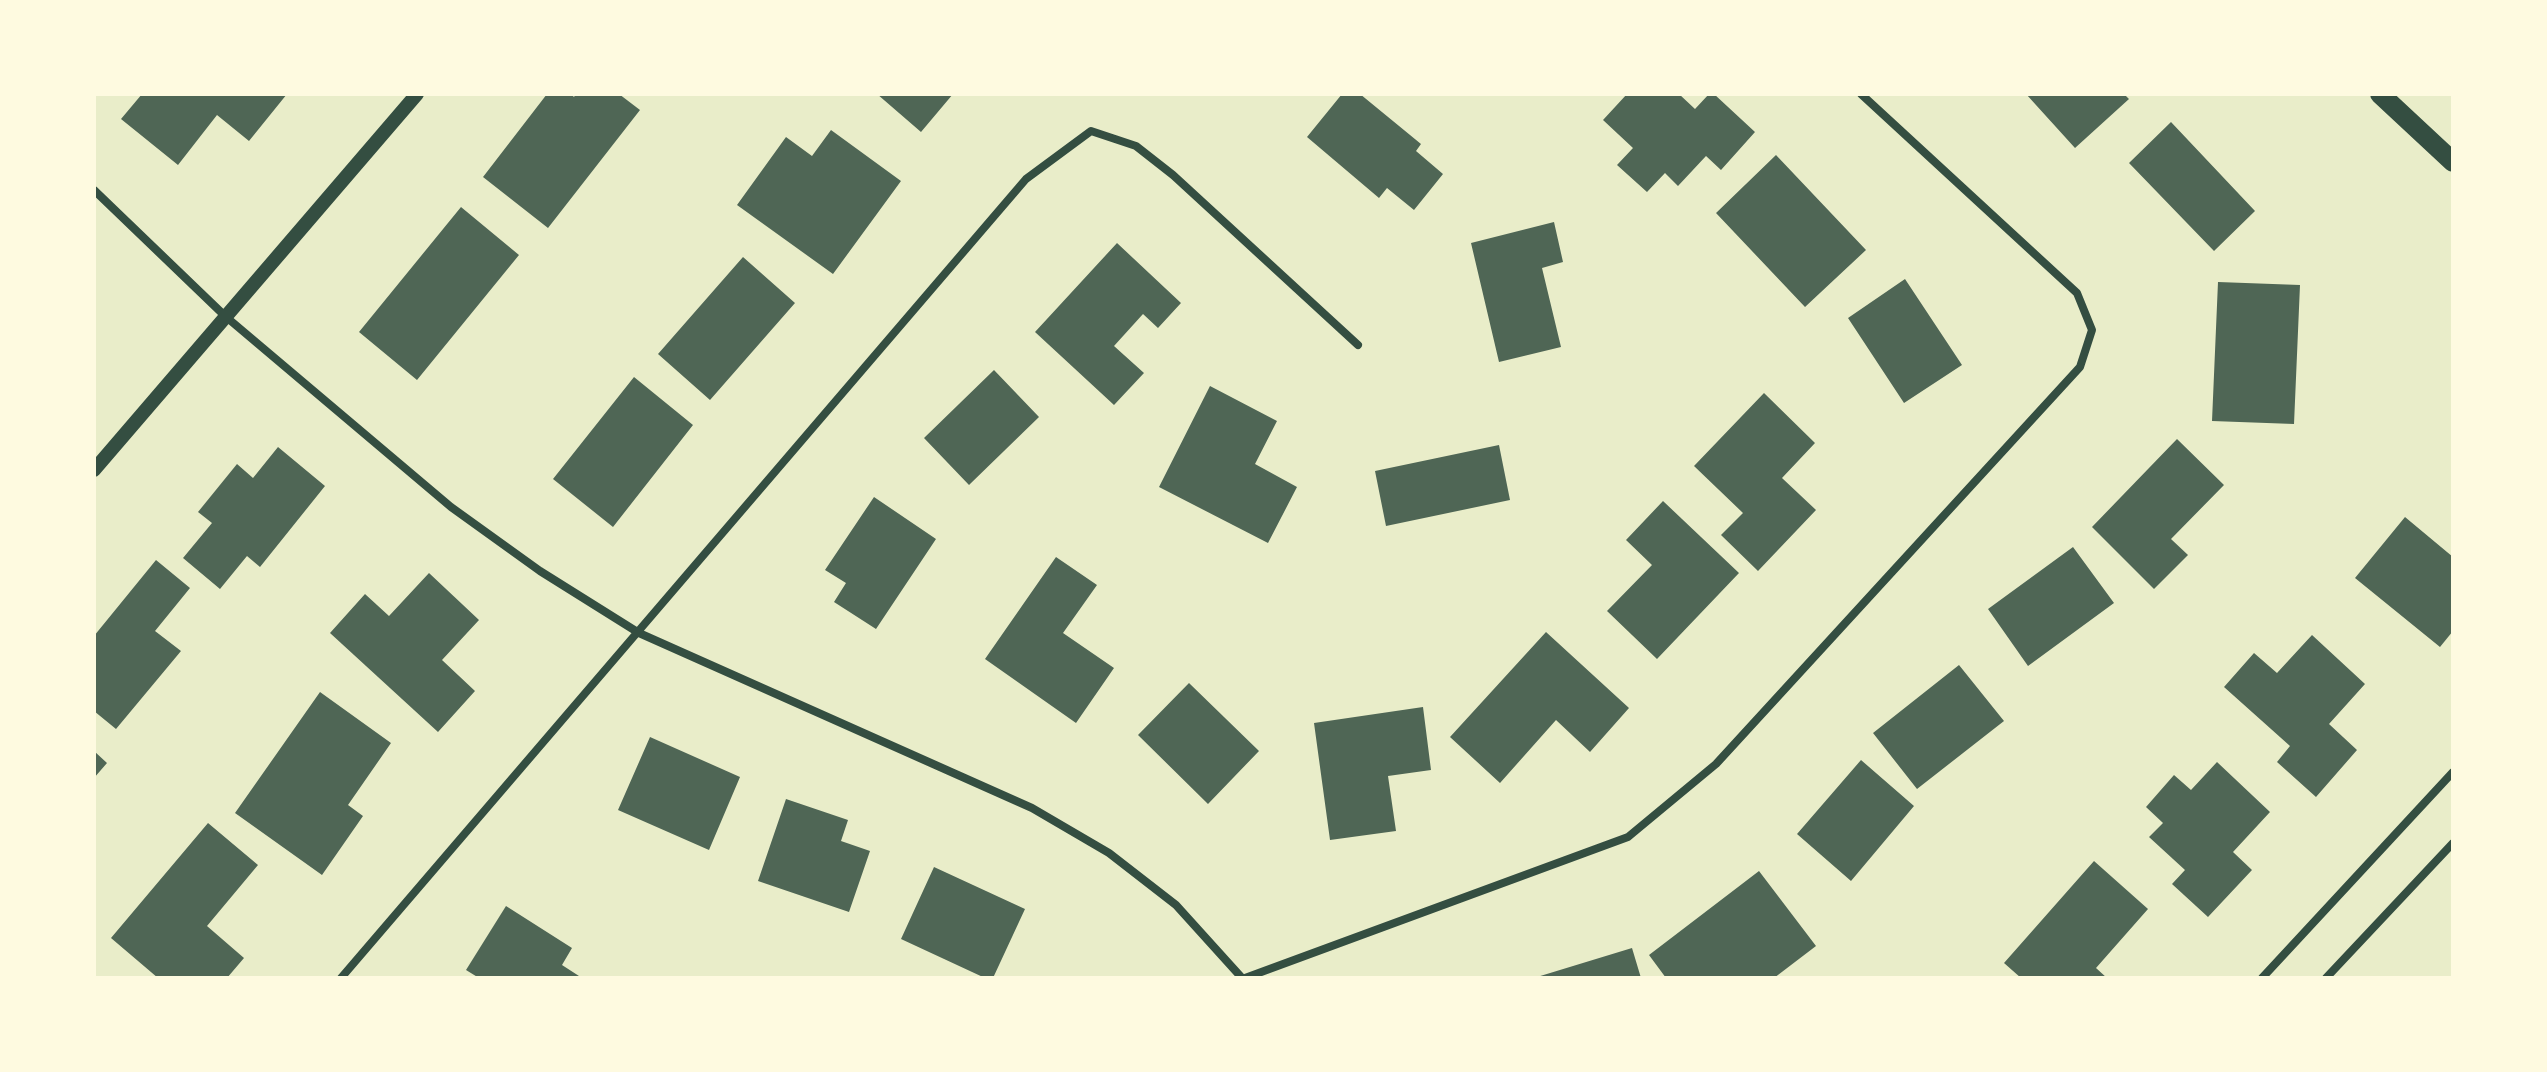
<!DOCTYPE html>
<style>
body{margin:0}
#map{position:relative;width:2547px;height:1072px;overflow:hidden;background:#e9edc9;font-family:Commissioner,sans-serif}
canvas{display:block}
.frame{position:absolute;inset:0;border:96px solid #fefae0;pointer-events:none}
</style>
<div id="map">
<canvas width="2547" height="1072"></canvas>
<div class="frame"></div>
</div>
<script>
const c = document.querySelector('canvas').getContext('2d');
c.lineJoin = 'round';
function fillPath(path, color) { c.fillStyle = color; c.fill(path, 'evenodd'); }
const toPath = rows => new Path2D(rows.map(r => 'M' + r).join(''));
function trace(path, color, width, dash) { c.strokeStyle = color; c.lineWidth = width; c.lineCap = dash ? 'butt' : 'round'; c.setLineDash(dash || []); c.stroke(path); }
fillPath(toPath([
 [142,94,287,94,249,141,217,115,178,165,121,119],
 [547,94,571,94,574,97,576,94,619,94,640,110,548,228,483,177],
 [877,94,953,94,921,132],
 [1342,94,1360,94,1421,144,1416,151,1443,174,1414,210,1387,188,1379,198,1307,137],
 [1627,94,1679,94,1695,109,1709,94,1714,94,1755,132,1721,170,1706,156,1678,186,1665,173,1647,192,1617,165,1633,148,1603,120],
 [2026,94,2124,94,2129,99,2075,148],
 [2171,122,2255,211,2214,251,2129,163],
 [831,130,901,181,833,274,737,205,786,137,812,156],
 [1776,155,1866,250,1805,307,1716,213],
 [461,207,519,255,417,380,359,332],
 [1554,222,1563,262,1542,268,1561,347,1499,362,1471,243],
 [1117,243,1181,303,1158,328,1143,314,1114,346,1144,373,1114,405,1035,332],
 [743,257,795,303,710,400,658,354],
 [1905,279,1962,365,1904,403,1848,318],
 [2218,282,2300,285,2294,424,2212,421],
 [994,370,1039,417,969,485,924,438],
 [634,377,693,425,613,527,553,479],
 [1210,386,1277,421,1255,464,1297,487,1268,543,1159,487],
 [1764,393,1815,443,1782,478,1816,510,1758,571,1721,535,1743,513,1694,466],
 [2177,439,2224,485,2171,539,2188,555,2154,589,2092,527],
 [1499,445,1510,500,1386,526,1375,471],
 [278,447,325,486,260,567,247,556,220,589,183,558,212,523,198,512,237,464,253,478],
 [874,497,936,539,876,629,834,602,846,583,825,570],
 [1663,501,1739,573,1657,659,1607,611,1652,565,1626,540],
 [2405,517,2453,557,2453,631,2440,647,2355,578],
 [2073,547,2114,603,2028,666,1988,609],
 [1056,557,1097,585,1063,633,1114,668,1076,723,985,659],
 [156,560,190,588,155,631,181,651,116,729,94,711,94,636],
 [429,573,479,620,442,660,475,691,438,732,330,633,365,594,389,616],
 [1546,632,1629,708,1590,752,1556,720,1500,783,1450,737],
 [2312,635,2365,684,2329,724,2357,750,2316,797,2277,762,2290,746,2224,687,2254,653,2277,673],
 [1959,665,2004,721,1917,789,1873,733],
 [1189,683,1259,751,1208,804,1138,735],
 [320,692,391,743,348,805,363,816,322,875,235,813],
 [1423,707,1431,770,1388,776,1396,831,1330,840,1314,723],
 [650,737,740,777,709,850,618,810],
 [94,751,107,763,94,778],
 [1861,760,1914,806,1851,881,1797,834],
 [2217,762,2270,812,2233,852,2252,870,2208,917,2172,884,2185,870,2149,837,2163,823,2146,807,2174,775,2191,790],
 [786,799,848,820,841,841,870,851,849,912,758,881],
 [208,823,258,865,207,926,244,958,227,978,158,978,111,938],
 [2094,861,2148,909,2096,968,2107,978,2021,978,2004,963],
 [934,867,1025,909,993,978,985,978,901,939],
 [1759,871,1816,946,1774,978,1666,978,1649,955],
 [506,906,572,948,562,965,579,976,578,978,479,978,466,970],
 [1632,948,1641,978,1537,978,1537,977]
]), '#4f6655');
trace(toPath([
 [94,190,225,316,451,507,540,571,639,633,1032,808,1109,853,1176,905,1242,978],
 [341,978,1026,179,1091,131,1136,146,1173,175,1358,345],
 [1245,978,1628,837,1716,764,2080,367,2092,330,2077,293,1861,94],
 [2262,978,2453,772],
 [2326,978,2453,843]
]), '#344e41', 8);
trace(toPath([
 [94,470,417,94]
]), '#344e41', 14);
trace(toPath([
 [2380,94,2453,162]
]), '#344e41', 20);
</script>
